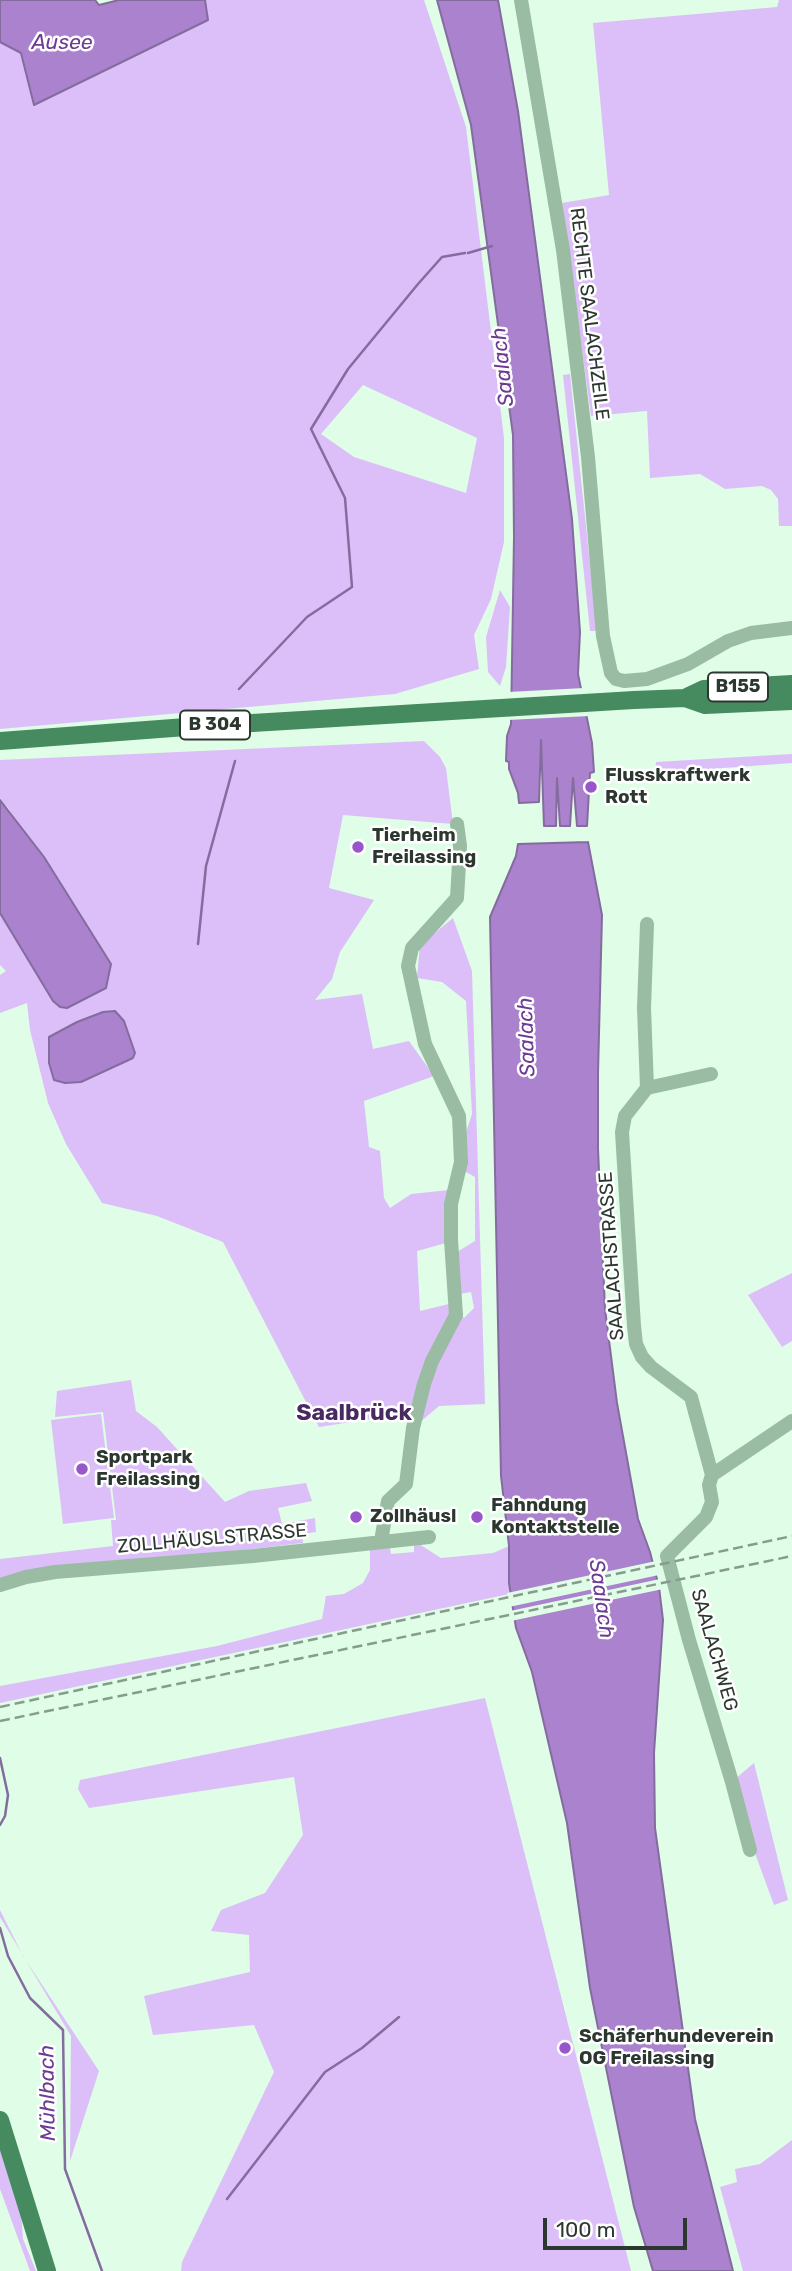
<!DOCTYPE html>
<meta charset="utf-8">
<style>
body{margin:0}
#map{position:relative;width:792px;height:2271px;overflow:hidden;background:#dffde7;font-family:Rubik,sans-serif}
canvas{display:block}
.scale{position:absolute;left:543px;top:2218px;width:144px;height:32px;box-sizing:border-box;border:4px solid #2c372f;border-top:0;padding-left:9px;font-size:21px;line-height:24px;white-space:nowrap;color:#2c372f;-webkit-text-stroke:5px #fff;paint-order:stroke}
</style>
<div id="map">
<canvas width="792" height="2271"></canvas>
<div class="scale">100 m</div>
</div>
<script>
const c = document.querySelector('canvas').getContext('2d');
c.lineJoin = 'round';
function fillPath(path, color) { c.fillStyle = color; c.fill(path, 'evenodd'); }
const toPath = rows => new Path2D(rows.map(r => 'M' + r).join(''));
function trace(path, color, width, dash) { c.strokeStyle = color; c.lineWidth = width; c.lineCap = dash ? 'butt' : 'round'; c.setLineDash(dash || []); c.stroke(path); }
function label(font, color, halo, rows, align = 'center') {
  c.font = font + ' Rubik,sans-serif'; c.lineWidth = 5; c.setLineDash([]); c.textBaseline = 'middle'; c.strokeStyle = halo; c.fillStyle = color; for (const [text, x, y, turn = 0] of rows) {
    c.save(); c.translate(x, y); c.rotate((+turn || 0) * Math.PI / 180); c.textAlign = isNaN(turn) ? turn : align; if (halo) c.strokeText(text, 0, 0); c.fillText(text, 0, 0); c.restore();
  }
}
fillPath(toPath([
 [205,0,424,0,466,127,504,438,504,542,491,599,474,635,479,669,395,694,0,729,0,42,21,53,34,105,208,20],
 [363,385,477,438,466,493,354,457,321,434],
 [779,0,792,0,792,526,779,526,778,499,771,490,762,486,725,489,700,474,650,478,647,411,591,416,562,203,609,195,593,23,777,7],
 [570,374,597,631,590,631,563,375],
 [500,590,510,607,506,667,500,686,488,672,486,637],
 [424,741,440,757,446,768,453,824,343,815,329,888,374,900,340,952,332,979,315,1000,362,994,373,1049,409,1041,434,1076,364,1101,369,1147,380,1151,384,1198,390,1208,411,1194,449,1190,446,1243,417,1251,420,1311,453,1303,464,1318,474,1308,471,1292,460,1294,457,1252,475,1241,475,1177,455,1166,472,1114,466,1001,442,982,417,978,420,945,453,918,472,971,485,1404,439,1406,413,1428,416,1412,319,1427,223,1242,157,1216,102,1203,66,1144,48,1103,30,1030,27,1003,0,1013,0,975,6,971,0,965,0,913,53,1001,67,1008,106,988,111,964,8,808,0,800,0,760],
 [792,754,792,763,655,773,656,762],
 [792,1273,792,1341,782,1347,748,1295],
 [131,1380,136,1411,157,1427,225,1502,249,1491,306,1483,312,1501,278,1508,282,1524,315,1518,316,1532,302,1534,303,1543,0,1578,0,1559,113,1546,111,1520,116,1520,103,1412,55,1417,57,1391],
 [101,1414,114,1518,63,1524,51,1420],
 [414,1544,419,1544,441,1558,493,1553,509,1546,509,1594,0,1703,0,1686,217,1646,322,1619,326,1596,344,1594,363,1583,370,1570,370,1550,390,1548,391,1554,414,1552],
 [485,1698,631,2271,181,2271,182,2262,274,2072,254,2025,153,2035,144,1996,250,1972,249,1935,211,1931,221,1910,265,1893,303,1835,294,1777,89,1808,78,1789,80,1780],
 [754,1763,788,1900,774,1905,753,1848,735,1779],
 [0,1910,23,1956,99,2071,70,2161,71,2036,0,1917],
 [792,2140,792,2271,743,2271,720,2187,737,2182,735,2169,760,2164],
 [0,2144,21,2211,23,2239,36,2271,30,2271,0,2189]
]), '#dcbff8');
const water = toPath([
 [0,0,95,0,99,5,119,0,205,0,208,20,34,105,21,53,0,42,0,0],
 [437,0,498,0,518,111,572,519,580,632,578,674,592,743,594,772,590,773,587,826,577,826,573,778,570,826,560,826,557,778,556,826,544,826,541,740,539,802,519,803,518,793,509,769,509,762,506,761,507,736,511,724,514,537,513,435,471,125,437,0],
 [0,800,44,857,111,964,106,988,67,1008,60,1007,53,1001,0,913,0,800],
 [588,842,602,915,598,1073,598,1149,605,1309,617,1403,638,1519,650,1552,659,1587,663,1620,654,1753,655,1828,695,2119,733,2271,653,2271,634,2207,590,1988,567,1823,532,1672,516,1628,509,1583,509,1546,501,1476,490,917,516,856,518,844,588,842],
 [115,1011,124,1021,135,1053,133,1058,81,1082,65,1083,54,1080,49,1063,49,1037,77,1022,103,1012,115,1011]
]);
fillPath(water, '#aa82cd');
trace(water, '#846c9e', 2);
fillPath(toPath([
 [584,688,590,716,507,720,508,692],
 [656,1561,659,1575,509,1607,507,1593],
 [660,1579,663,1589,511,1621,510,1611]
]), '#dffde7');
trace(toPath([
 [468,253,492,246],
 [239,689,307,617,352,587,345,498,311,429,348,369,418,284,442,257,465,253],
 [198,944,206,866,235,761],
 [0,1758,8,1795,5,1816,0,1825],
 [0,1928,8,1956,30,1998,63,2030,65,2169,102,2271],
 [227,2199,325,2072,362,2048,399,2017]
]), '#846c9e', 2.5);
trace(toPath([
 [521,0,563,250,588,457,603,636,611,673,616,679,624,681,647,679,688,664,728,641,751,633,792,628],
 [647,924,644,1008,647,1088,625,1116,622,1132,634,1326,636,1344,642,1357,651,1367,691,1397,712,1475,709,1485,712,1502,706,1517,667,1556,689,1640,732,1782,750,1850],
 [647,1088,711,1074],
 [712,1475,792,1421],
 [381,1541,388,1501,406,1484,413,1428,424,1384,432,1361,456,1315,451,1240,451,1204,461,1162,459,1116,425,1044,408,966,412,948,457,898,460,846,457,824],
 [0,1585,26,1577,55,1572,253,1556,429,1537]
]), '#99bca3', 14);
trace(toPath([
 [685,698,704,689,792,684],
 [0,741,186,727,634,700,685,698,705,705,792,701],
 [0,2120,47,2271]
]), '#468b5f', 18);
trace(toPath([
 [0,1707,792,1536],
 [0,1721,792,1556]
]), '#879c8d', 2.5, [10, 5]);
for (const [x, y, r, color] of [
 [591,787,7,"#9856cb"],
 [358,847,7,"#9856cb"],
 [82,1469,7,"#9856cb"],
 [356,1517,7,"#9856cb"],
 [477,1517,7,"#9856cb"],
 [565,2048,7,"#9856cb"]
]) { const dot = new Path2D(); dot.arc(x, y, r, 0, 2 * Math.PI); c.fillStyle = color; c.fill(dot); trace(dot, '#fff', 2.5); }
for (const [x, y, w] of [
 [738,687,60],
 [215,725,70]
]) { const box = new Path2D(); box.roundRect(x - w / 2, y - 14.5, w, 29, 5); c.fillStyle = '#fff'; c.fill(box); trace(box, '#2c372f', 2); }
label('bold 18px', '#2c372f', null, [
 ["B155",738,687],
 ["B 304",215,725]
]);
label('19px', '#2c372f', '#fff', [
 ["RECHTE SAALACHZEILE",589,314,83],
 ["SAALACHSTRASSE",612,1256,-94],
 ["ZOLLHÄUSLSTRASSE",212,1539,-5],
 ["SAALACHWEG",714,1650,74]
]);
label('bold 19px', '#2c372f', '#fff', [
 ["Flusskraftwerk",605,776],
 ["Rott",605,798],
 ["Tierheim",372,836],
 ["Freilassing",372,858],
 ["Sportpark",96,1458],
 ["Freilassing",96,1480],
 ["Fahndung",491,1506],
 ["Kontaktstelle",491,1528],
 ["Zollhäusl",370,1517],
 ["Schäferhundeverein",579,2037],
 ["OG Freilassing",579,2059]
], 'left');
label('italic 21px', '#6d3a94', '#fff', [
 ["Ausee",62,43],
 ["Saalach",503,367,-96],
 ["Saalach",527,1037,-92],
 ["Saalach",601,1599,82],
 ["Mühlbach",48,2093,-91]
]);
label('bold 23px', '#482962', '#fff', [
 ["Saalbrück",354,1413]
]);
</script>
